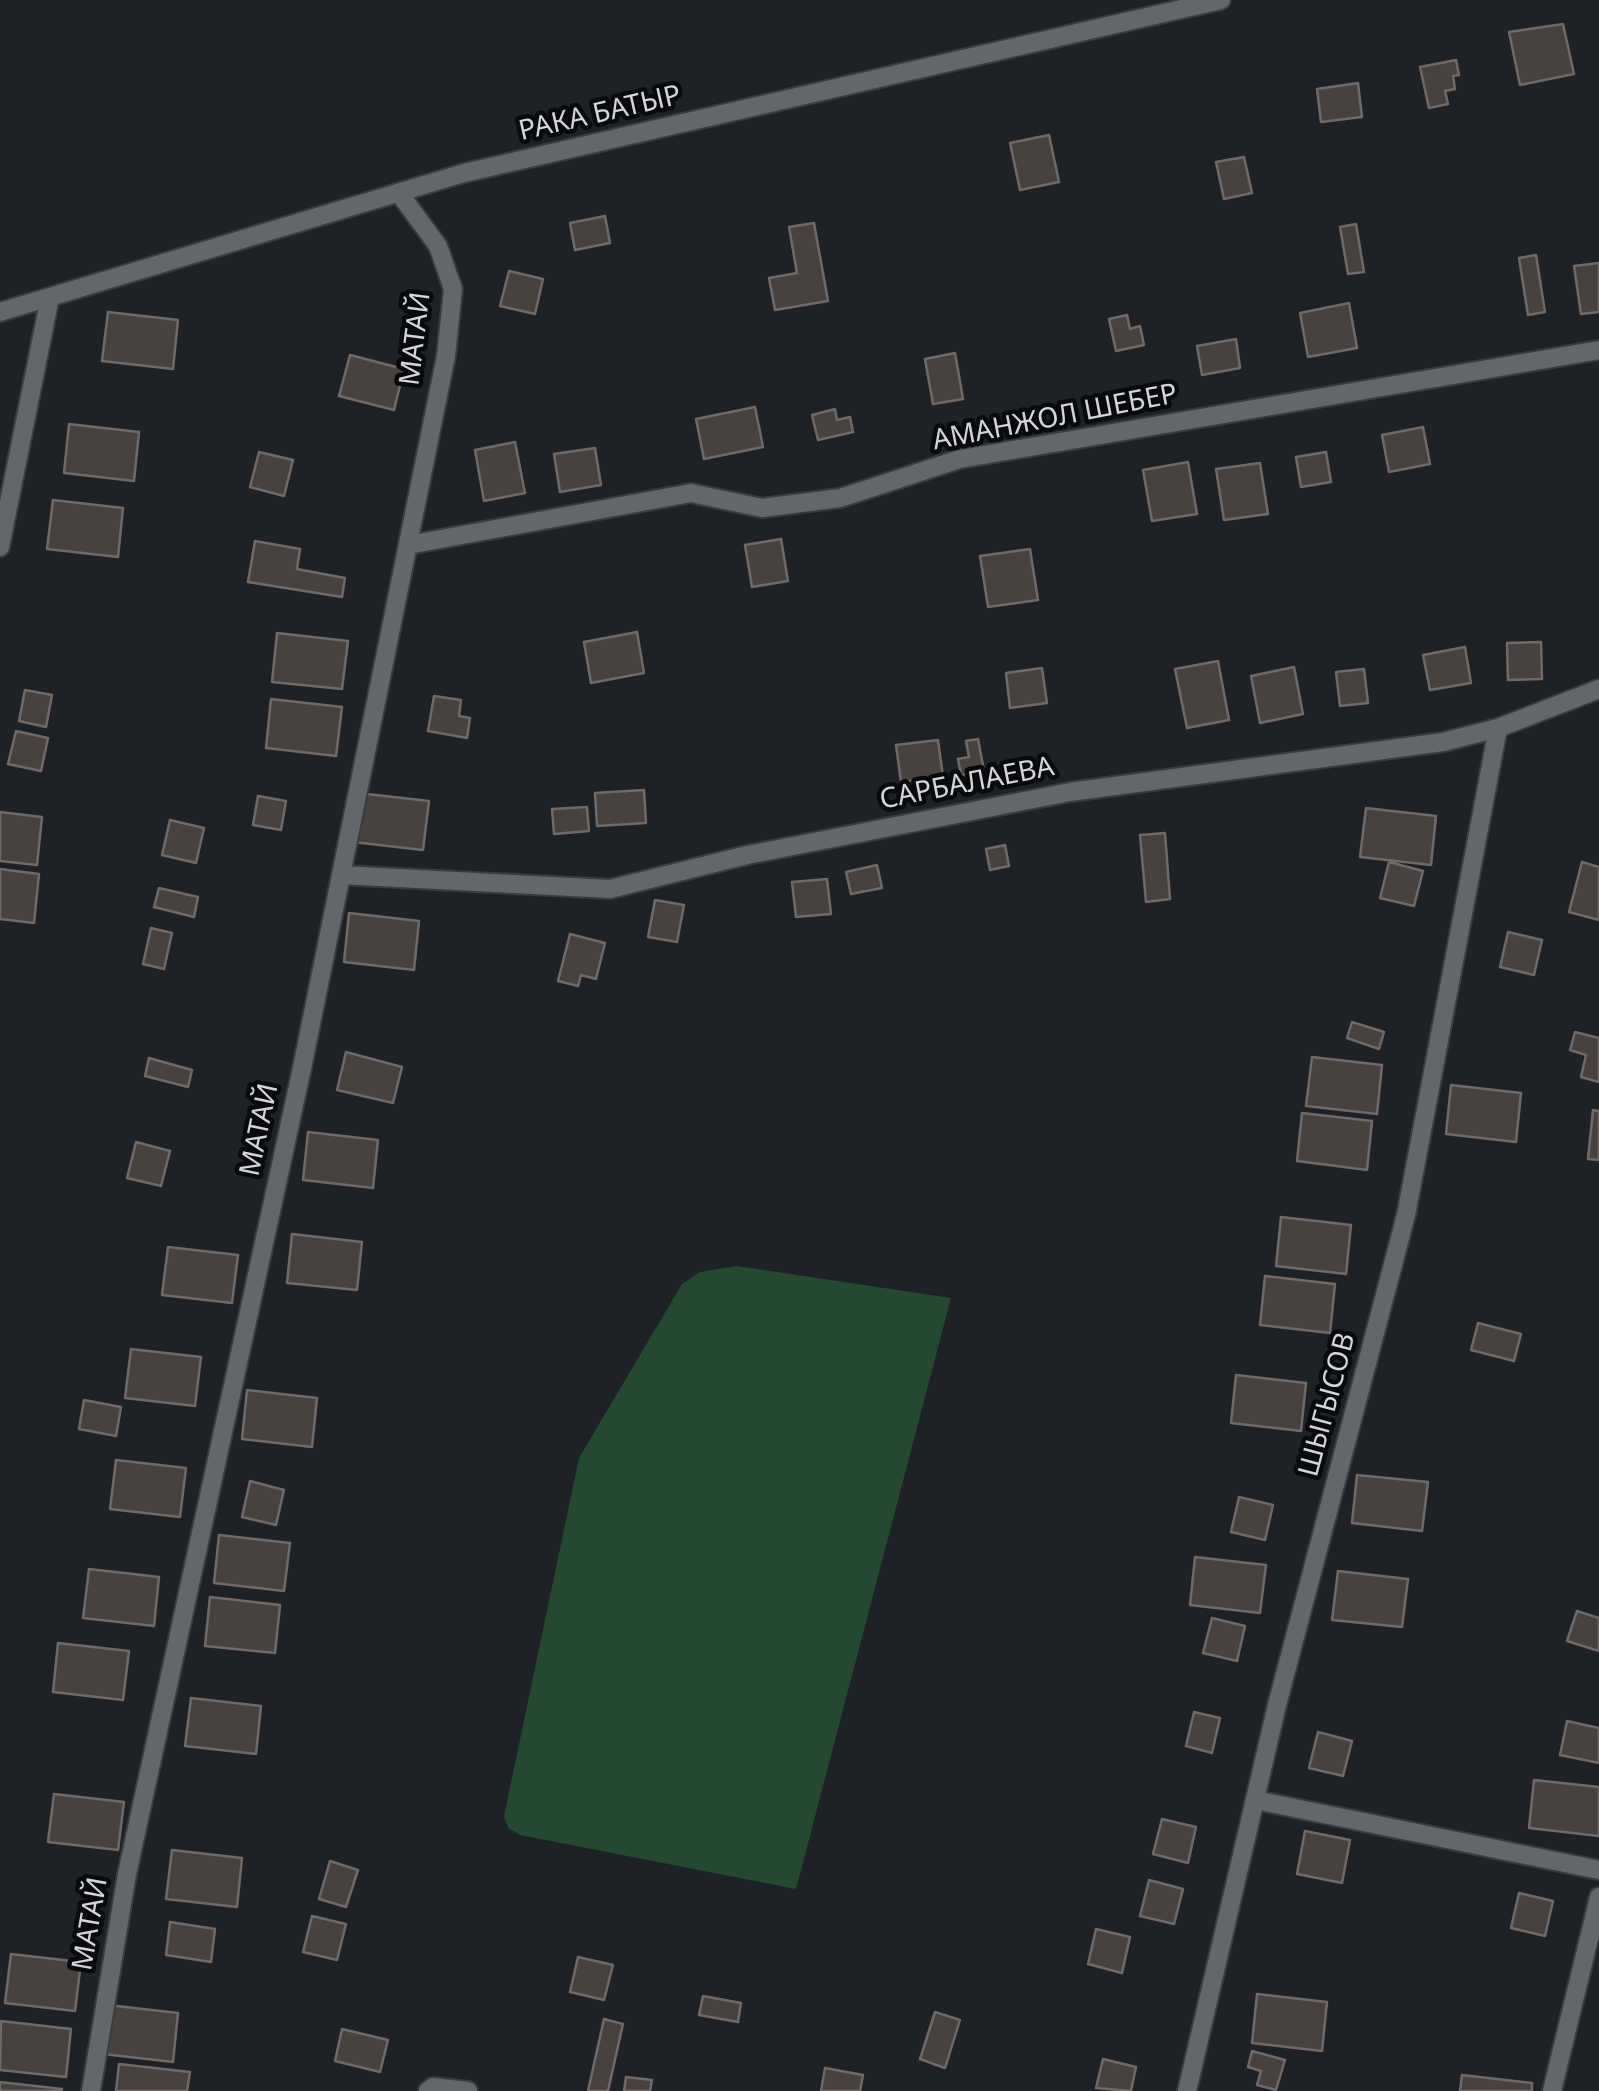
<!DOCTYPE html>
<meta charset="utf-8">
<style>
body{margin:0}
canvas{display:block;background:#1e2125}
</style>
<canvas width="1599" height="2091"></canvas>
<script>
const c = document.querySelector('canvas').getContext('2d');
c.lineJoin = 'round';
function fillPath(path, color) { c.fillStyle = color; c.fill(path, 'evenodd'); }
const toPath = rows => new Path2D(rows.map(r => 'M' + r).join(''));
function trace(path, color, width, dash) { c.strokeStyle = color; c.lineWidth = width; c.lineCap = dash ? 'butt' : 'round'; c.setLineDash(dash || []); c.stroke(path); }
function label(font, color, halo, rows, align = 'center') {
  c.font = font + ' "Noto Sans",sans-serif'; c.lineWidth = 9; c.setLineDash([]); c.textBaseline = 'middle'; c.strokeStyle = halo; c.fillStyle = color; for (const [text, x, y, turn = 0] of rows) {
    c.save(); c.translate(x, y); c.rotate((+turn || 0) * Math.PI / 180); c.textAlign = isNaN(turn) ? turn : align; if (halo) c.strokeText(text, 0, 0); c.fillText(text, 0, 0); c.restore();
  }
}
fillPath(toPath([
 [737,1266,951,1298,796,1889,520,1835,508,1828,504,1816,579,1458,682,1284,700,1272]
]), '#244830');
const building = toPath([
 [1563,24,1574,74,1520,85,1509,32,1563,24],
 [1456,60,1459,75,1453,76,1455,89,1445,91,1448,104,1429,108,1420,67,1456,60],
 [1358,83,1362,117,1321,122,1317,89,1358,83],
 [1049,135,1059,182,1020,190,1010,143,1049,135],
 [1244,157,1252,193,1224,199,1216,162,1244,157],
 [605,216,610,243,575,250,570,223,605,216],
 [814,223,828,301,775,310,769,278,797,273,789,227,814,223],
 [1356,224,1364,272,1348,274,1340,227,1356,224],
 [1536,255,1545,312,1528,315,1519,258,1536,255],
 [1599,263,1599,312,1581,314,1574,266,1599,263],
 [509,271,543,279,535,314,500,306,509,271],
 [1349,303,1357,348,1308,357,1300,313,1349,303],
 [108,312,178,320,173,369,102,361,108,312],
 [1127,315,1130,329,1140,326,1144,345,1116,351,1109,319,1127,315],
 [1236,339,1240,368,1202,375,1197,346,1236,339],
 [955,353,963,399,933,404,925,359,955,353],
 [350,355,404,369,394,410,339,396,350,355],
 [755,407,763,447,704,459,696,419,755,407],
 [835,409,837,420,850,417,853,432,818,440,812,415,835,409],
 [69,424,139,432,134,481,64,473,69,424],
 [1423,427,1430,464,1389,472,1382,435,1423,427],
 [515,442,525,493,484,501,475,450,515,442],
 [595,448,601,485,560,492,554,454,595,448],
 [259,452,293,460,284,496,250,487,259,452],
 [1326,452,1331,482,1301,487,1296,457,1326,452],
 [1188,462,1197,514,1152,521,1143,470,1188,462],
 [1260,463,1268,514,1224,520,1216,469,1260,463],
 [53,500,123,508,118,557,47,549,53,500],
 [781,539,788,581,752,587,745,545,781,539],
 [255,541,300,549,297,569,345,578,342,597,248,582,255,541],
 [1030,549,1038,600,988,607,980,556,1030,549],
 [637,632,644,673,591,683,584,642,637,632],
 [277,633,348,641,342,689,272,682,277,633],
 [1541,642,1542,679,1508,680,1507,643,1541,642],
 [1465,647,1471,683,1430,690,1423,655,1465,647],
 [1218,661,1229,720,1187,728,1175,669,1218,661],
 [1294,667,1303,714,1260,723,1251,676,1294,667],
 [1042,668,1047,703,1010,708,1006,673,1042,668],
 [1364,669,1368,703,1340,706,1336,672,1364,669],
 [25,690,52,695,46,727,19,721,25,690],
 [434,696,461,700,459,716,470,718,467,738,428,731,434,696],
 [271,699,342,707,336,756,266,748,271,699],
 [16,731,48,738,41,771,8,764,16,731],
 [978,739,984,771,961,775,958,759,969,757,966,741,978,739],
 [938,740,943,777,901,782,896,745,938,740],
 [644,790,646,823,597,826,595,793,644,790],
 [358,793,429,801,423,850,353,842,358,793],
 [258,796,286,801,281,830,253,825,258,796],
 [587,807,589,831,554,834,552,809,587,807],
 [1366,808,1436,816,1431,865,1360,857,1366,808],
 [0,812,42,817,37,865,0,861,0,812],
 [170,820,204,828,196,863,162,855,170,820],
 [1165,833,1170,899,1146,902,1140,835,1165,833],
 [1005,845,1009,866,990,870,986,849,1005,845],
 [1389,862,1423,871,1414,906,1380,898,1389,862],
 [1582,862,1599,867,1599,920,1569,912,1582,862],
 [877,865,882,888,851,894,846,872,877,865],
 [0,869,39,874,34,923,0,919,0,869],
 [827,879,831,914,796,917,792,882,827,879],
 [159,888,198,897,194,917,154,907,159,888],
 [655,900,684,905,677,942,648,937,655,900],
 [349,913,419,921,414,970,344,962,349,913],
 [151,928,172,933,164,969,143,964,151,928],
 [1508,932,1542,940,1534,975,1500,967,1508,932],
 [570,934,605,943,596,979,581,975,578,986,558,981,570,934],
 [1352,1022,1384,1032,1379,1049,1347,1038,1352,1022],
 [1575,1032,1599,1038,1599,1082,1581,1077,1586,1055,1570,1050,1575,1032],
 [346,1052,402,1067,393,1103,337,1090,346,1052],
 [1312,1057,1382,1065,1377,1114,1306,1106,1312,1057],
 [149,1058,192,1070,188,1087,145,1076,149,1058],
 [1451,1085,1521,1093,1516,1142,1446,1134,1451,1085],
 [1593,1110,1599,1111,1599,1160,1588,1159,1593,1110],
 [1302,1113,1372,1121,1367,1170,1297,1161,1302,1113],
 [308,1132,378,1140,373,1188,303,1180,308,1132],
 [136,1142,170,1151,161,1186,127,1178,136,1142],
 [1281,1217,1351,1225,1346,1274,1276,1266,1281,1217],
 [292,1234,362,1242,357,1290,287,1283,292,1234],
 [168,1247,238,1255,232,1303,162,1295,168,1247],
 [1265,1276,1335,1284,1330,1333,1260,1325,1265,1276],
 [1478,1323,1521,1334,1514,1361,1471,1350,1478,1323],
 [131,1349,201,1357,195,1406,125,1398,131,1349],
 [1236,1375,1306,1383,1301,1431,1231,1423,1236,1375],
 [247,1390,317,1398,312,1447,242,1439,247,1390],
 [84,1400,121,1407,116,1436,79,1429,84,1400],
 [116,1460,186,1468,180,1517,110,1509,116,1460],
 [1357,1475,1428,1482,1422,1531,1352,1523,1357,1475],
 [250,1481,284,1490,276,1525,242,1517,250,1481],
 [1239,1497,1273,1505,1265,1540,1231,1532,1239,1497],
 [219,1535,290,1543,284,1591,214,1583,219,1535],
 [1195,1557,1266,1565,1260,1613,1190,1605,1195,1557],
 [89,1569,159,1577,154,1626,83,1618,89,1569],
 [1338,1571,1408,1579,1402,1627,1332,1620,1338,1571],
 [210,1597,280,1605,275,1653,205,1646,210,1597],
 [1577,1611,1599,1618,1599,1651,1567,1641,1577,1611],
 [1212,1618,1245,1626,1237,1661,1203,1653,1212,1618],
 [58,1643,129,1651,123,1700,53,1692,58,1643],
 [191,1698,261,1706,256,1754,185,1746,191,1698],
 [1194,1712,1220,1718,1212,1753,1186,1746,1194,1712],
 [1567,1721,1599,1728,1599,1763,1560,1755,1567,1721],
 [1318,1732,1352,1741,1343,1776,1309,1768,1318,1732],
 [1534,1780,1599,1787,1599,1836,1529,1828,1534,1780],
 [54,1794,124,1802,118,1850,48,1842,54,1794],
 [1162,1819,1196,1827,1188,1863,1153,1854,1162,1819],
 [1305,1831,1350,1840,1342,1883,1297,1874,1305,1831],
 [172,1850,242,1858,237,1907,166,1899,172,1850],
 [330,1861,358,1870,346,1907,319,1899,330,1861],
 [1149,1880,1183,1889,1174,1924,1140,1916,1149,1880],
 [1519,1893,1553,1901,1545,1936,1511,1928,1519,1893],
 [312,1916,346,1924,337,1960,303,1952,312,1916],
 [170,1922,215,1929,211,1962,166,1955,170,1922],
 [1096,1929,1130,1937,1122,1973,1088,1964,1096,1929],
 [11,1954,81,1962,75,2011,5,2003,11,1954],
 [578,1957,613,1965,604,2000,570,1992,578,1957],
 [1257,1994,1327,2002,1322,2051,1252,2043,1257,1994],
 [703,1996,741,2003,738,2022,699,2015,703,1996],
 [108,2005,178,2013,173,2062,103,2054,108,2005],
 [935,2012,960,2020,945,2068,920,2059,935,2012],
 [604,2019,623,2024,608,2091,588,2091,604,2019],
 [1,2021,71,2029,66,2077,0,2070,1,2021],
 [342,2029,388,2040,380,2072,335,2061,342,2029],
 [1252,2051,1285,2060,1276,2090,1257,2085,1261,2071,1248,2067,1252,2051],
 [1103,2059,1136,2067,1131,2091,1096,2088,1103,2059],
 [119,2064,190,2072,187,2091,116,2091,119,2064],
 [825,2068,863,2075,860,2091,821,2091,825,2068],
 [1462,2075,1532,2083,1532,2091,1460,2091,1462,2075],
 [626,2077,652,2080,650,2091,624,2091,626,2077],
 [0,2082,62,2089,61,2091,0,2091,0,2082]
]);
fillPath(building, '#47413f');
trace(building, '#706968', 2.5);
const minor = toPath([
 [0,312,464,173,1221,0],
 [408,545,691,493,762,508,840,498,960,459,1599,350],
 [0,547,50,297],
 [341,875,610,889,747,855,1070,792,1443,742,1498,728,1599,689],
 [1255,1800,1599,1870],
 [91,2091,127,1874,302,1068,446,356,453,289,438,246,399,193],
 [428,2091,433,2087,468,2091],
 [1187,2091,1277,1705,1406,1215,1498,728],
 [1552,2091,1599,1897]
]);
trace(minor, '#393b3e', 22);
trace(minor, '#63676c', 18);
label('28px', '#d3d5d8', '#090a0c', [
 ["РАКА БАТЫР",600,114,-13],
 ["МАТАЙ",416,339,-83],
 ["АМАНЖОЛ ШЕБЕР",1055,418,-11],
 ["САРБАЛАЕВА",967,784,-11],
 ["МАТАЙ",260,1130,-78],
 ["ШЫГЫСОВ",1328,1405,-75],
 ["МАТАЙ",91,1924,-80]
]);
</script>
